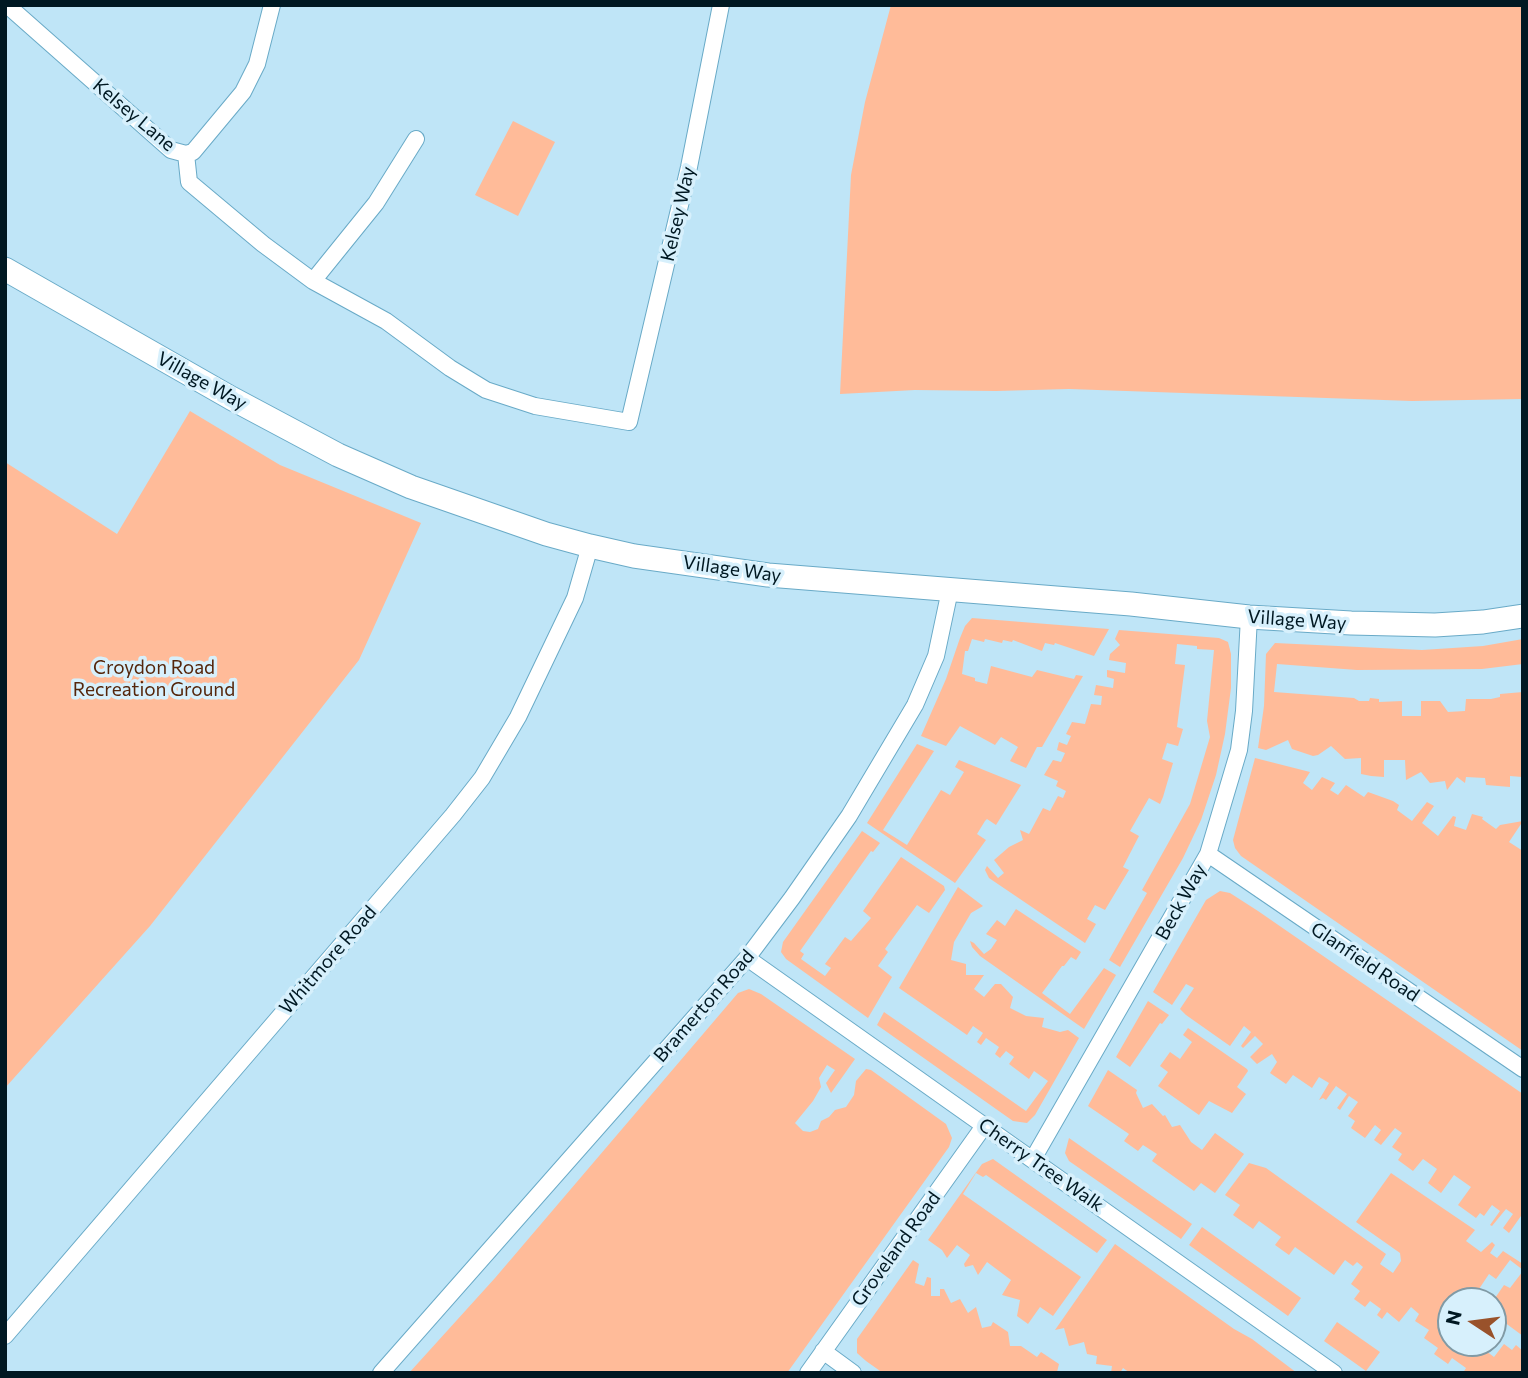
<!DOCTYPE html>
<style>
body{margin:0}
#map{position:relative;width:1528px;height:1378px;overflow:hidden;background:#bfe5f7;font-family:Commissioner,sans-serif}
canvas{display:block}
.frame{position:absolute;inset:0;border:7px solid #001822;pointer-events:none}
.north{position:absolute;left:1437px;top:1287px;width:70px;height:70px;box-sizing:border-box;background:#d7f0fc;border:2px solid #819aa5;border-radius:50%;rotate:283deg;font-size:19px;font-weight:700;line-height:28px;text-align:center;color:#001822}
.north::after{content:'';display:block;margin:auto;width:24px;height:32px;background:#99522b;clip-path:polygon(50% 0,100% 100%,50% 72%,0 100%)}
</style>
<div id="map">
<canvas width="1528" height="1378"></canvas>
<div class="frame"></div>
<div class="north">N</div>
</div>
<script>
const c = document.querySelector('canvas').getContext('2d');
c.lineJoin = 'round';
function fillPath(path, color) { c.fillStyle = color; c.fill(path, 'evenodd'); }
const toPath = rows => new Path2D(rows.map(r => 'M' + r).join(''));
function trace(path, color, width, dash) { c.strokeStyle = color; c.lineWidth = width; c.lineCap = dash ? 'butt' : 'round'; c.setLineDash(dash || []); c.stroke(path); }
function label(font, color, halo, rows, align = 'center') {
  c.font = font + ' Commissioner,sans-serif'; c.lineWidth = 7; c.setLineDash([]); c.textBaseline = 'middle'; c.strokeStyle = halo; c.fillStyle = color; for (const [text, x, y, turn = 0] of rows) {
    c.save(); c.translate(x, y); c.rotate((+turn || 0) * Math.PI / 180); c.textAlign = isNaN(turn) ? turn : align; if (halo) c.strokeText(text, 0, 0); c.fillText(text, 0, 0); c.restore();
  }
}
fillPath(toPath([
 [891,5,1523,5,1523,399,1412,401,1069,389,996,391,915,390,840,394,851,175,865,102],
 [513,121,555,142,518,216,475,195],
 [190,411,280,465,421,523,359,660,150,926,5,1088,5,462,117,534],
 [972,618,1109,629,1094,656,1055,643,1054,645,1045,643,1042,651,1013,640,1012,642,1003,640,1002,643,985,639,984,642,972,639,968,651,965,651,962,674,975,678,975,681,987,684,991,666,1032,677,1037,670,1074,679,1076,675,1083,676,1042,747,1037,747,1026,768,1010,761,1018,747,1001,737,995,745,960,726,946,746,921,736,946,679,960,638,965,626],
 [1119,630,1219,638,1228,642,1231,654,1231,688,1225,734,1216,775,1201,820,1183,858,1120,967,1109,960,1147,893,1142,890,1190,804,1210,737,1207,721,1214,650,1197,649,1197,646,1177,644,1175,664,1185,665,1177,727,1183,729,1178,746,1167,743,1162,759,1173,763,1163,797,1160,804,1149,798,1130,831,1139,836,1123,867,1129,870,1105,910,1095,905,1087,919,1096,924,1085,943,989,878,985,870,987,866,998,878,1004,873,994,860,1009,847,1023,840,1020,830,1029,834,1043,808,1050,811,1058,796,1063,798,1066,791,1056,786,1058,781,1044,775,1053,760,1061,762,1065,753,1057,750,1059,742,1067,745,1071,736,1066,734,1072,722,1085,724,1091,704,1101,705,1102,696,1094,695,1096,685,1113,688,1114,679,1107,677,1107,670,1125,673,1126,663,1109,660,1110,654,1120,645,1115,639],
 [1523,639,1523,664,1482,669,1357,670,1277,664,1274,692,1354,698,1359,701,1369,701,1370,698,1379,699,1379,702,1402,701,1402,716,1421,716,1421,701,1440,701,1448,712,1465,711,1466,699,1491,699,1500,697,1500,694,1523,692,1523,804,1521,804,1522,777,1510,776,1510,787,1486,785,1485,778,1466,777,1465,783,1457,777,1447,790,1445,781,1430,783,1421,772,1406,780,1405,760,1384,760,1384,777,1371,776,1361,774,1361,758,1345,759,1331,746,1318,755,1313,756,1292,749,1288,740,1266,750,1258,748,1264,706,1266,654,1275,643,1422,650,1483,646],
 [917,744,934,751,883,830,907,845,941,790,950,795,964,772,955,767,959,760,1021,785,996,825,987,819,985,821,977,834,986,840,955,883,867,823],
 [1255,758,1310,772,1303,783,1312,790,1322,777,1335,783,1330,790,1338,795,1346,785,1364,797,1368,792,1393,801,1399,805,1397,810,1412,821,1427,802,1434,806,1422,823,1438,836,1453,816,1456,817,1454,826,1466,830,1472,814,1483,817,1482,819,1496,829,1500,825,1523,821,1509,842,1523,851,1523,1051,1241,856,1235,848,1233,840],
 [862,831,880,843,873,852,871,851,800,951,804,954,801,959,825,976,831,968,825,964,845,937,851,941,871,918,863,911,901,857,944,886,945,890,929,913,917,905,885,949,888,952,878,966,892,977,868,1018,786,959,781,952,783,942],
 [958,887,983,906,971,913,954,942,951,960,966,964,966,975,984,975,974,989,984,997,995,984,1001,984,1013,997,1010,1008,1026,1016,1044,1018,1042,1027,1060,1032,1068,1030,1079,1038,1035,1115,1027,1123,1013,1121,877,1025,884,1012,1026,1111,1048,1081,1034,1071,1029,1079,1009,1064,1014,1057,1006,1051,1000,1058,995,1054,999,1047,986,1038,981,1045,977,1042,983,1033,973,1026,967,1035,899,988],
 [1220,891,1230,893,1258,911,1523,1094,1523,1217,1521,1216,1509,1233,1503,1228,1513,1214,1506,1209,1492,1226,1490,1225,1500,1211,1492,1205,1484,1216,1480,1213,1476,1218,1458,1205,1471,1187,1454,1175,1441,1193,1428,1183,1437,1169,1423,1159,1413,1171,1398,1160,1402,1154,1392,1147,1402,1133,1395,1128,1381,1145,1374,1140,1381,1130,1375,1125,1365,1138,1351,1128,1355,1121,1348,1116,1358,1102,1349,1096,1340,1110,1337,1108,1347,1094,1336,1086,1326,1100,1323,1098,1319,1100,1329,1083,1319,1077,1312,1088,1293,1075,1286,1084,1270,1073,1277,1062,1272,1054,1257,1064,1250,1057,1263,1044,1255,1036,1243,1048,1241,1046,1251,1032,1244,1026,1230,1046,1186,1015,1180,1009,1194,988,1186,984,1172,1005,1153,992,1206,900],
 [1016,909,1081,952,1076,960,1071,957,1064,966,1062,966,1042,993,1070,1014,1104,968,1116,975,1084,1029,980,956,972,947,970,941,974,943,984,954,991,949,997,940,986,934,997,920,1005,926],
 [749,989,761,994,855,1059,831,1093,826,1083,835,1070,827,1065,819,1078,821,1087,813,1101,795,1123,803,1131,810,1132,818,1129,821,1121,829,1117,835,1110,846,1107,854,1095,856,1081,866,1069,871,1070,946,1124,952,1138,949,1147,787,1373,409,1373,495,1278,738,993],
 [1148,1001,1169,1015,1162,1024,1160,1023,1130,1067,1116,1057],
 [1188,1028,1247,1069,1248,1071,1237,1087,1246,1094,1232,1113,1209,1101,1199,1115,1158,1086,1168,1072,1160,1066,1170,1052,1180,1059,1192,1042,1183,1035],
 [1108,1070,1137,1090,1136,1093,1143,1108,1152,1104,1163,1116,1165,1115,1172,1127,1180,1125,1191,1142,1202,1150,1215,1133,1244,1154,1215,1193,1201,1183,1194,1191,1152,1161,1157,1154,1143,1145,1138,1151,1124,1141,1129,1134,1088,1106],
 [1069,1138,1192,1224,1181,1239,1069,1161,1065,1153],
 [993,1159,1107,1240,1097,1253,986,1175,983,1177,976,1173,963,1194,1081,1277,1053,1316,1040,1307,1028,1324,1017,1316,1020,1300,1002,1295,1011,1280,987,1262,978,1275,973,1265,965,1267,964,1264,970,1255,957,1245,947,1258,942,1250,928,1240,982,1164],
 [1249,1163,1266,1168,1386,1254,1380,1264,1393,1273,1401,1261,1400,1253,1356,1222,1391,1173,1475,1230,1466,1241,1481,1252,1492,1242,1495,1245,1490,1253,1497,1258,1503,1251,1523,1264,1523,1270,1510,1260,1496,1279,1489,1274,1471,1301,1451,1301,1451,1343,1492,1343,1486,1351,1494,1357,1504,1344,1512,1350,1516,1345,1523,1351,1523,1373,1463,1373,1466,1368,1452,1358,1448,1364,1434,1354,1438,1348,1424,1338,1429,1330,1415,1321,1419,1314,1411,1307,1399,1322,1387,1312,1382,1319,1377,1315,1381,1309,1370,1301,1365,1307,1354,1299,1360,1291,1351,1284,1363,1267,1357,1262,1353,1266,1345,1260,1334,1275,1295,1247,1289,1255,1275,1245,1281,1237,1259,1221,1253,1229,1233,1215,1240,1205,1225,1195],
 [1202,1227,1301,1298,1288,1316,1189,1245],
 [1115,1244,1234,1329,1252,1339,1297,1373,1140,1373,1137,1371,1130,1373,1123,1368,1120,1373,1111,1373,1112,1366,1096,1364,1097,1356,1087,1354,1084,1342,1069,1346,1064,1328,1055,1330],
 [913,1260,919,1264,915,1283,924,1286,927,1277,931,1278,931,1296,940,1296,940,1289,944,1289,951,1303,960,1299,968,1313,976,1307,982,1328,991,1326,993,1322,1008,1332,1010,1346,1021,1346,1037,1357,1041,1352,1059,1364,1057,1372,1060,1373,883,1373,866,1361,857,1353,857,1339],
 [1523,1271,1523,1336,1504,1322,1493,1307,1493,1301,1504,1285,1510,1288],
 [1337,1322,1380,1352,1366,1371,1324,1341]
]), '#fb9');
const street = toPath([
 [7,5,171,150,186,154],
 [186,154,189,182,263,244,313,281,386,321,450,368,486,390,535,406,629,422,689,167,721,5],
 [186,154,193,152,243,92,257,64,272,5],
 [313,281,376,203,416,139],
 [1208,854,1523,1069],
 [747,958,1334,1373],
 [1033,1159,1208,854,1239,750,1244,711,1249,617],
 [5,1336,453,815,482,778,518,717,575,598,590,546],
 [823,1351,853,1373],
 [381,1373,747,958,792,898,849,816,915,705,936,656,950,590],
 [808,1373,984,1126]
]);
const secondary = toPath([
 [5,269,231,398,338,455,411,487,546,534,590,546,634,556,768,575,1131,604,1249,617,1351,623,1435,625,1483,622,1523,616]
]);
trace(street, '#69aac7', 18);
trace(secondary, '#69aac7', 25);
trace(street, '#fff', 16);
trace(secondary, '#fff', 23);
label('19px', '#001822', '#d7f0fc', [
 ["Kelsey Lane",134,115,40],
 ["Kelsey Way",678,214,-77],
 ["Village Way",202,381,29],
 ["Village Way",732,569,8],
 ["Village Way",1297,620,4],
 ["Beck Way",1181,902,-61],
 ["Whitmore Road",328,960,-49],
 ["Glanfield Road",1365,962,34],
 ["Bramerton Road",704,1006,-49],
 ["Cherry Tree Walk",1041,1165,35],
 ["Groveland Road",896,1249,-54]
]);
label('19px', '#55260b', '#d7f0fc', [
 ["Croydon Road",154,668],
 ["Recreation Ground",154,690]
]);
</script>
